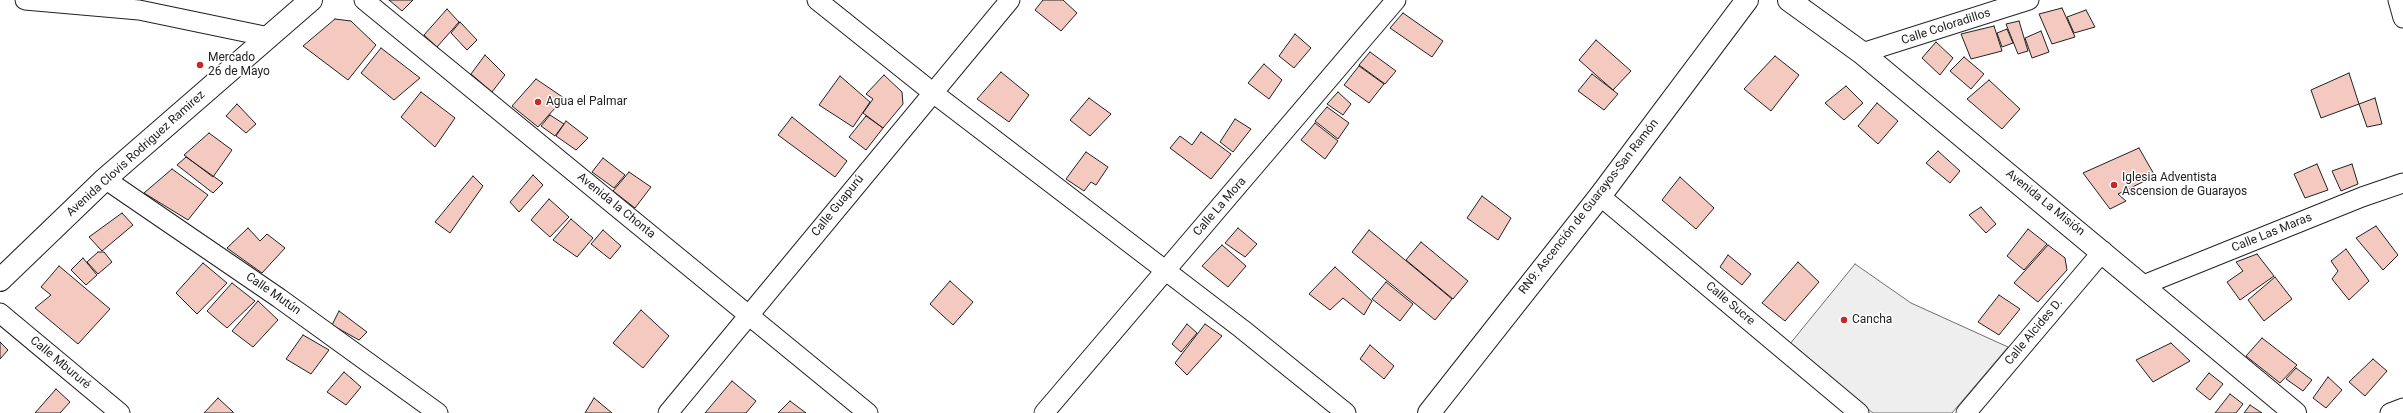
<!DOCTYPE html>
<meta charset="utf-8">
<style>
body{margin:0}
canvas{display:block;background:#fff}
</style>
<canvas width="2403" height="413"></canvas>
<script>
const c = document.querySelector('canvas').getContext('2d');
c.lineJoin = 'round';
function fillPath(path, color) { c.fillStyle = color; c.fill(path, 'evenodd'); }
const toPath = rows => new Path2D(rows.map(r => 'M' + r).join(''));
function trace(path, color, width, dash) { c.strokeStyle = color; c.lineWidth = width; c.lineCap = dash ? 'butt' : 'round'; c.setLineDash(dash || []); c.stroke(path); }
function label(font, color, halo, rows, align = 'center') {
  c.font = font + ' Roboto,sans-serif'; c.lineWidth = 3; c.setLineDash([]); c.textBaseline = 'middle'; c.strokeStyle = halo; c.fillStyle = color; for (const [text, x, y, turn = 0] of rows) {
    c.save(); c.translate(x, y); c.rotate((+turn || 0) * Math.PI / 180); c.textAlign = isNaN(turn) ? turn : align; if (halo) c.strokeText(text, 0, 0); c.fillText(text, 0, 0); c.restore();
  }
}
const green = toPath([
 [1855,264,1911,303,2008,347,1952,413,1873,413,1789,345,1855,264]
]);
fillPath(green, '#eee');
trace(green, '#6f6f6f', 1);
const building = toPath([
 [389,0,413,0,402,11,389,0],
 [1043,0,1063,0,1077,13,1061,31,1035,10,1043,0],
 [2062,8,2075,37,2052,44,2039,14,2062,8],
 [447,9,459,22,437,47,424,35,447,9],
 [2086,10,2095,27,2074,33,2067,17,2086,10],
 [1403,13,1443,41,1432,57,1390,28,1403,13],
 [335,19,351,21,376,45,348,80,303,46,335,19],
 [2019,21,2028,51,2018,54,2006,24,2019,21],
 [460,22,477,40,467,50,451,33,460,22],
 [1994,26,2002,51,1971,59,1961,34,1994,26],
 [2007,29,2013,43,2002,47,1997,33,2007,29],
 [2041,31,2049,52,2032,58,2025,38,2041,31],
 [1295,34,1311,48,1294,68,1279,56,1295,34],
 [1596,40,1631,71,1613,90,1579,60,1596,40],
 [1936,42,1953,58,1940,75,1922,58,1936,42],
 [381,48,420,78,394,100,361,73,381,48],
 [1370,52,1396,71,1385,84,1359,65,1370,52],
 [485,55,505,75,492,92,471,74,485,55],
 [1775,56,1799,75,1771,111,1744,89,1775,56],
 [1964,57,1984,74,1971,89,1950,71,1964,57],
 [1264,64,1282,80,1269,99,1248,83,1264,64],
 [1359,66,1384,84,1369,103,1344,85,1359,66],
 [1001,72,1029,95,1009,122,977,99,1001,72],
 [2349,73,2359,104,2321,118,2311,90,2349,73],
 [1592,74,1618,94,1604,110,1578,91,1592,74],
 [884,75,902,92,903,104,883,128,863,113,873,99,866,94,884,75],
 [840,76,870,102,853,127,819,105,840,76],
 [536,79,564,98,538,127,512,106,536,79],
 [1989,80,2020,109,2002,129,1967,99,1989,80],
 [1846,86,1863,103,1844,120,1825,103,1846,86],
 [421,92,455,118,435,147,401,117,421,92],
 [1338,92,1351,104,1343,115,1327,104,1338,92],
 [1089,98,1111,114,1090,136,1070,120,1089,98],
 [2375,98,2382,124,2367,127,2359,104,2375,98],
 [1877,103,1898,121,1878,144,1858,126,1877,103],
 [237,104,256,124,246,133,226,116,237,104],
 [1327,107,1349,123,1338,139,1315,121,1327,107],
 [550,115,564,124,555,136,541,126,550,115],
 [866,116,883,128,866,150,849,137,866,116],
 [792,117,847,161,835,177,778,135,792,117],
 [1235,119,1251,129,1233,152,1220,142,1235,119],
 [566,121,588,138,576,150,556,136,566,121],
 [1315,123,1338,141,1325,159,1301,140,1315,123],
 [1201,132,1231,154,1211,179,1170,148,1180,136,1192,145,1201,132],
 [209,133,232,150,213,177,184,155,209,133],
 [2139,148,2155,176,2118,194,2126,201,2110,209,2083,173,2139,148],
 [1938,151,1960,171,1950,183,1926,163,1938,151],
 [1086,152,1108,167,1096,185,1091,182,1084,191,1066,179,1086,152],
 [186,157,223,183,213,193,177,165,186,157],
 [603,158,625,175,614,188,592,172,603,158],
 [2317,164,2328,190,2305,198,2294,174,2317,164],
 [2352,164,2358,184,2341,191,2332,171,2352,164],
 [172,169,208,195,188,220,144,193,172,169],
 [629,172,651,187,635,208,613,191,629,172],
 [533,175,543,185,519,212,510,202,533,175],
 [473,176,483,186,450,233,435,222,473,176],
 [1680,177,1714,208,1696,229,1662,200,1680,177],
 [1482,196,1511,218,1498,240,1467,218,1482,196],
 [549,199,569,217,550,237,531,220,549,199],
 [1981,207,1996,224,1986,233,1969,215,1981,207],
 [122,213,133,225,102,251,89,237,122,213],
 [571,219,593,238,577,257,553,240,571,219],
 [2376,226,2398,255,2383,270,2356,238,2376,226],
 [248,228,260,241,267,234,285,248,262,273,227,248,248,228],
 [1238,228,1257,244,1245,257,1225,243,1238,228],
 [2028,229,2047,244,2024,270,2007,256,2028,229],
 [603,230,621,246,610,259,591,244,603,230],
 [1369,230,1452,299,1435,320,1352,252,1369,230],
 [1421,242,1468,281,1453,299,1406,260,1421,242],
 [1222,245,1246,266,1228,287,1202,266,1222,245],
 [2048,245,2065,258,2067,270,2038,302,2014,283,2048,245],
 [2346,249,2369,281,2349,300,2332,279,2338,271,2331,261,2346,249],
 [98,252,104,252,112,262,98,274,87,262,98,252],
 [2257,254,2274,276,2240,300,2227,282,2243,271,2236,262,2257,254],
 [1728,255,1751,274,1742,285,1720,267,1728,255],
 [83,258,97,275,86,285,71,270,83,258],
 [1798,262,1819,282,1785,321,1762,303,1798,262],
 [203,263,227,283,197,314,176,293,203,263],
 [59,266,110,309,78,344,35,308,51,295,41,287,59,266],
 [1335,267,1372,301,1364,315,1343,298,1330,310,1309,294,1335,267],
 [2275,277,2292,299,2264,321,2248,300,2275,277],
 [950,281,973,302,953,325,930,304,950,281],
 [1386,282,1413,304,1400,321,1372,299,1386,282],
 [232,283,255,301,227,328,207,311,232,283],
 [1999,295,2020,309,1999,335,1978,322,1999,295],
 [258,301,278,320,253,347,232,331,258,301],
 [641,310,669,336,643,368,613,343,641,310],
 [339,311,367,332,359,340,332,325,339,311],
 [1187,324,1197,333,1181,352,1172,344,1187,324],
 [1205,324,1222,336,1187,375,1175,363,1205,324],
 [303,335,329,350,311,374,286,359,303,335],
 [2262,338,2297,365,2280,383,2246,356,2262,338],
 [0,342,8,350,0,359,0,342],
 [2171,343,2190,361,2153,382,2136,360,2171,343],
 [1370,345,1394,366,1384,379,1360,359,1370,345],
 [2373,359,2387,371,2365,396,2349,382,2373,359],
 [2296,368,2312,380,2303,391,2286,379,2296,368],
 [344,372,361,387,346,405,327,392,344,372],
 [2209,373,2223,384,2210,400,2196,389,2209,373],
 [2328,377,2342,390,2326,408,2313,398,2328,377],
 [732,381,756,401,746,413,705,413,732,381],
 [56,389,70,402,60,413,35,413,56,389],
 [2230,394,2243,404,2236,413,2215,413,2230,394],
 [218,398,233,412,233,413,204,413,218,398],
 [594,398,612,413,585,413,594,398],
 [790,401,806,413,778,413,790,401],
 [2250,405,2262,413,2244,413,2250,405]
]);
fillPath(building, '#f3c9c0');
trace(building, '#222', 1);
const minor = toPath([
 [25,0,139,10,269,37],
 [364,0,868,413],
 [817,0,932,92,1242,329,1346,413],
 [2398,0,2403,18],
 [1862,53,2029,0],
 [105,179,279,298,438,413],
 [1600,196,1859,413],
 [2141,286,2362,197,2403,183],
 [0,313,120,413],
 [668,413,1010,0],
 [1044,413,1396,0],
 [1966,413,2103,251],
 [2390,413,2403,408]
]);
const major = toPath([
 [1789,0,1862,53,2295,413],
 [0,280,105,179,311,0]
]);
const highway = toPath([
 [1429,413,1600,196,1747,0]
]);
trace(minor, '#222', 21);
trace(major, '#222', 24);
trace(highway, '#222', 24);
trace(minor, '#fff', 19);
trace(major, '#fff', 22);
trace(highway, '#fff', 22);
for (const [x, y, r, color] of [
 [200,65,4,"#c62828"],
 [538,102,4,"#c62828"],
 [2114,185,4,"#c62828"],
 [1844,320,4,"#c62828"]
]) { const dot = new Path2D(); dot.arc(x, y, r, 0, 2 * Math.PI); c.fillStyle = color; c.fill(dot); trace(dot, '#fff', 1.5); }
label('12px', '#222', '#fff', [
 ["Calle Coloradillos",1946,27,-18],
 ["Avenida Clovis Rodriguez Ramirez",136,154,-42],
 ["Avenida La Misión",2045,203,39],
 ["Avenida la Chonta",616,206,39],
 ["Calle Guapurú",838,206,-51],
 ["Calle La Mora",1220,207,-49],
 ["RN9: Ascención de Guarayos-San Ramón",1589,207,-52],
 ["Calle Las Maras",2272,233,-22],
 ["Calle Mutún",273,294,35],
 ["Calle Sucre",1730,304,40],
 ["Calle Alcides D.",2034,332,-50],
 ["Calle Mbururé",60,363,40]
]);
label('12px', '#222', '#fff', [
 ["Mercado",208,58],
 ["26 de Mayo",208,72],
 ["Agua el Palmar",546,102],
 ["Iglesia Adventista",2122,178],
 ["Ascension de Guarayos",2122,192],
 ["Cancha",1852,320]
], 'left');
</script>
